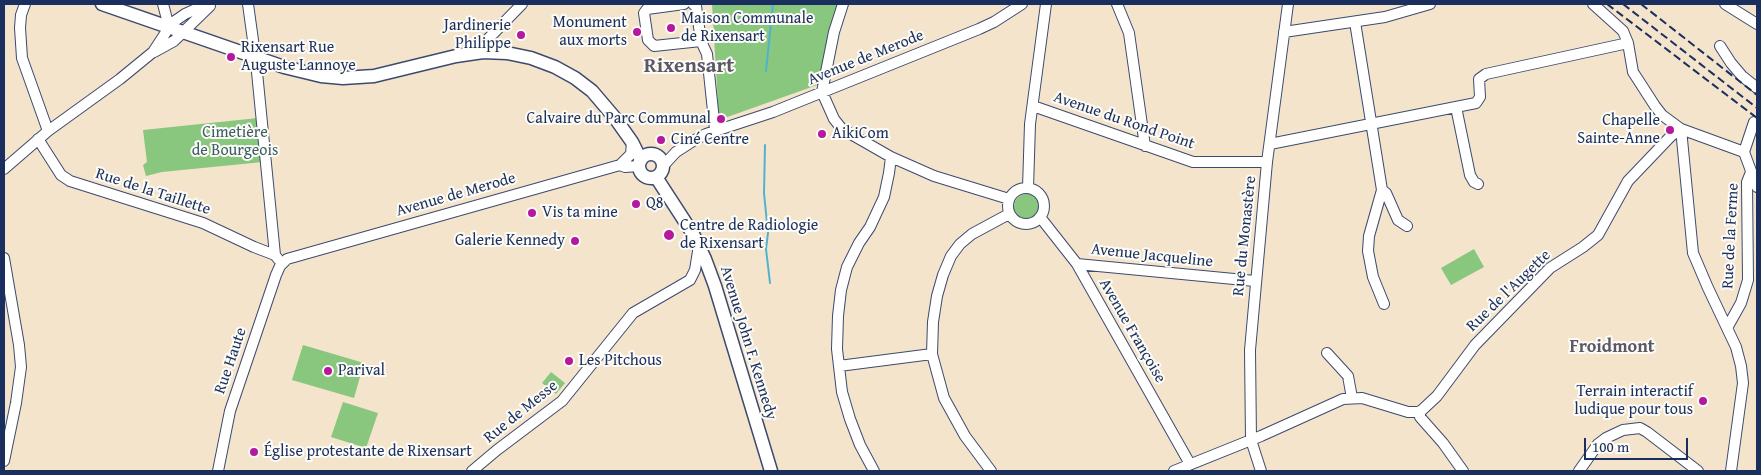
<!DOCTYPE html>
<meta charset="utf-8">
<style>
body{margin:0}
#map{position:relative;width:1761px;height:475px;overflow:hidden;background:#f4e4cc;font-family:"Gentium Book Plus",serif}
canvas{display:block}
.frame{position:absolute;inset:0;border:5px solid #1b2f5e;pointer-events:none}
.scale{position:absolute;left:1584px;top:438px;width:104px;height:22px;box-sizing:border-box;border:2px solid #1b2f5e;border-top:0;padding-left:6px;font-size:15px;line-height:18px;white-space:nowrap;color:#1b2f5e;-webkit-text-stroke:4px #fdfcf7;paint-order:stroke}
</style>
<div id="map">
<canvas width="1761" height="475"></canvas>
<div class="frame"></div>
<div class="scale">100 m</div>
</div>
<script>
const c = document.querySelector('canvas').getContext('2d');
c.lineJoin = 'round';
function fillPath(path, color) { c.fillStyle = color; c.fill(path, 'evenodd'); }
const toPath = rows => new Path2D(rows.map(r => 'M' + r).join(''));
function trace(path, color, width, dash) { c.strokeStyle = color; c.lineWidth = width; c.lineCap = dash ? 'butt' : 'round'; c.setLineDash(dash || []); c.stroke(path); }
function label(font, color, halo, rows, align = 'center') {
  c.font = font + ' "Gentium Book Plus",serif'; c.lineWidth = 4; c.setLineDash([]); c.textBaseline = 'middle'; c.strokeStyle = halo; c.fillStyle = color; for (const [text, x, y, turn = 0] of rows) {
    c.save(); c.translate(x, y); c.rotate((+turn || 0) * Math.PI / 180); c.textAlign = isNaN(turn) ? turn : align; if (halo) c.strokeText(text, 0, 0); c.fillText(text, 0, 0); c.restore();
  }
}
fillPath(toPath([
 [712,4,839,4,828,35,820,84,719,120],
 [258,118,263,162,162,172,146,176,143,165,147,162,143,130],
 '1014 207a13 13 0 1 1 26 0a13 13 0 1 1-26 0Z',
 [1474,249,1484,267,1451,285,1441,268],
 [303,345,364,363,354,398,292,380],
 [551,372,565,383,556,394,542,383],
 [343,402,378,413,366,448,331,437]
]), '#88c77d');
trace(toPath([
 [766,71,773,4],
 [765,145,764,193,768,233,766,249,770,283]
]), '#51b2d0', 2);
const minor = toPath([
 [25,4,21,15,20,28,22,58,48,131],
 [163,4,169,27],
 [248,4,256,62,275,255,278,259],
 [684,4,647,9,644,13,648,40,654,46,701,41],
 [693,4,696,6,701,41,707,54,715,130],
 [843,4,834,32,822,92,834,119,842,129,891,157,934,176,1009,199],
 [1117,4,1129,33,1145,146],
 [1593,4,1623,31,1628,43,1633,72,1655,106,1662,115,1681,129,1744,152],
 [1725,4,1757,24],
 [1355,22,1382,190,1369,236,1368,251,1373,277,1384,304],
 [1284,32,1385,17,1430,4],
 [1720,46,1731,63,1742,76,1757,88],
 [154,52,174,41,210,6],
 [483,52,486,41,522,4],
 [1033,106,1193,162,1267,162],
 [1456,107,1470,175,1474,182,1478,184],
 [1681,129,1693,253,1708,288,1736,347,1741,366,1743,383,1731,471],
 [38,139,61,175,70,181,203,223,254,247,275,255],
 [1270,144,1476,103,1480,97,1479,79,1486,74,1628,43],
 [1744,152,1757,187],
 [1744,152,1754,122],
 [620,165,631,154,632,142],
 [663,166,676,152,693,141,706,134,773,112,979,29,994,22,1022,4],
 [4,169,48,131,120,79,153,52,172,23,185,14,207,4],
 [1028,188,1030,124,1046,4],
 '1008 206a18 18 0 1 1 36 0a18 18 0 1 1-36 0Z',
 [1382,190,1386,193,1398,220,1407,226],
 [1040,217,1077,264,1190,464],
 [4,258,19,345,21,367,16,403,4,461],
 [1077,264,1255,281],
 [1727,328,1741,303,1748,280,1747,182,1751,172],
 [1327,353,1348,376,1352,398],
 [839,366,932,354],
 [1420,411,1420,417,1443,443,1463,471],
 [218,471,230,411,276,275,280,266,287,259,620,165,625,167,639,166],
 [472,471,497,450,562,401,633,313,690,280,695,270,699,245],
 [874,471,860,445,850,419,842,392,837,349,838,316,841,290,847,267,859,243,870,227,884,197,889,173,891,157],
 [991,471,965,436,944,398,932,354,933,322,937,296,943,275,951,256,960,244,972,234,1009,214],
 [1174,471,1261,436,1343,399,1362,398,1408,412,1418,412,1422,410,1437,396,1475,345,1550,268,1583,247,1598,235,1628,181,1671,136,1681,129],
 [1261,471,1251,440,1250,350,1267,162,1288,4],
 [1579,471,1598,444,1606,438,1623,430,1640,428,1647,432,1698,471]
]);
const major = toPath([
 [102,4,284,67,321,76,343,78,374,76,456,56,483,52,507,53,531,58,555,67,575,78,592,91,615,118,632,142,641,160],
 '639 166a12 12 0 1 1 24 0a12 12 0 1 1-24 0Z',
 [656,177,693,234,705,259,715,286,771,471]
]);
trace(minor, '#3c4a6e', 12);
trace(major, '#3c4a6e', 15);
trace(minor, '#fff', 10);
trace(major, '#fff', 12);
trace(toPath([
 [1607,4,1757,118],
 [1623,4,1757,108],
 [1641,4,1757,95]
]), '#1b2f5e', 2, [8, 4]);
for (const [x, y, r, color] of [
 [671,28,5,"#b5179e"],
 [637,32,5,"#b5179e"],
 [521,35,5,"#b5179e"],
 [231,57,5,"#b5179e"],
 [721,119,5,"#b5179e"],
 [1670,130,5,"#b5179e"],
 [822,134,5,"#b5179e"],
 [661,140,5,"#b5179e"],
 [636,204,5,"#b5179e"],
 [532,213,5,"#b5179e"],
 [669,235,6,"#b5179e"],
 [575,241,5,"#b5179e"],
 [569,361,5,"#b5179e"],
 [328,371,5,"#b5179e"],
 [1703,401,5,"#b5179e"],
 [254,452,5,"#b5179e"]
]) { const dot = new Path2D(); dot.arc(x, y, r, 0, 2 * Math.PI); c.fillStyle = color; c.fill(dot); trace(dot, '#fdfcf7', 2); }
label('16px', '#1b2f5e', '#fdfcf7', [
 ["Maison Communale",681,19],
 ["de Rixensart",681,37],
 ["Monument",627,23,"right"],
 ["aux morts",627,41,"right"],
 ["Jardinerie",511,26,"right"],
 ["Philippe",511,44,"right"],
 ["Rixensart Rue",241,48],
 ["Auguste Lannoye",241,66],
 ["Calvaire du Parc Communal",711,119,"right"],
 ["Chapelle",1660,121,"right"],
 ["Sainte-Anne",1660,139,"right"],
 ["AikiCom",832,134],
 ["Ciné Centre",671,140],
 ["Q8",646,204],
 ["Vis ta mine",542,213],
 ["Centre de Radiologie",680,226],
 ["de Rixensart",680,244],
 ["Galerie Kennedy",565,241,"right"],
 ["Les Pitchous",579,361],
 ["Parival",338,371],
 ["Terrain interactif",1693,392,"right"],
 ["ludique pour tous",1693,410,"right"],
 ["Église protestante de Rixensart",264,452]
], 'left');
label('16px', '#1b2f5e', '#fdfcf7', [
 ["Avenue de Merode",866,58,-22],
 ["Avenue du Rond Point",1124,121,19],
 ["Rue de la Taillette",153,192,18],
 ["Avenue de Merode",456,195,-16],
 ["Rue du Monastère",1245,236,-84],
 ["Rue de la Ferme",1731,236,-87],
 ["Avenue Jacqueline",1152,256,6],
 ["Rue de l'Augette",1509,291,-44],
 ["Avenue Françoise",1132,331,60],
 ["Avenue John F. Kennedy",748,343,73],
 ["Rue Haute",231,361,-71],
 ["Rue de Messe",521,412,-39]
]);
label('16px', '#3c5d67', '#fdfcf7', [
 ["Cimetière",235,133],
 ["de Bourgeois",235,151]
]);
label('bold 18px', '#5a5766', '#fdfcf7', [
 ["Froidmont",1612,347]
]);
label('bold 21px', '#5a5766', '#fdfcf7', [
 ["Rixensart",689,67]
]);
</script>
